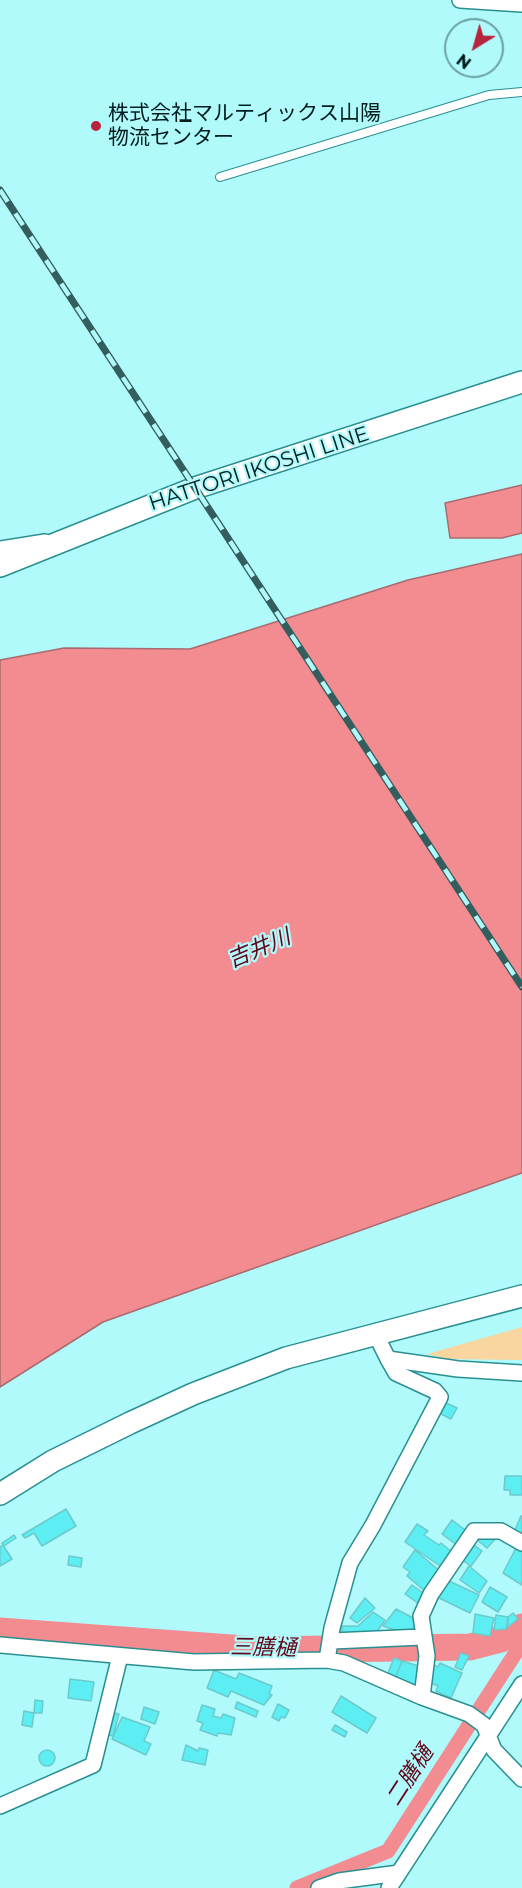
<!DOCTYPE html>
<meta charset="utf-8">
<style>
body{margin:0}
#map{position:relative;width:522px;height:1888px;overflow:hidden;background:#b1fafb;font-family:Montserrat,sans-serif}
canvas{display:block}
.north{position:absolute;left:444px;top:18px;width:60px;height:60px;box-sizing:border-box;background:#b1fafb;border:2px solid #6aa2a3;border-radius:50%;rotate:217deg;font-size:16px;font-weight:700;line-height:24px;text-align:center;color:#001d1e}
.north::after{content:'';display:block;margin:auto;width:21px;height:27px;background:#b6243d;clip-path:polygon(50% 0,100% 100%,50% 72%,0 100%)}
</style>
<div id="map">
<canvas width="522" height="1888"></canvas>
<div class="north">N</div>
</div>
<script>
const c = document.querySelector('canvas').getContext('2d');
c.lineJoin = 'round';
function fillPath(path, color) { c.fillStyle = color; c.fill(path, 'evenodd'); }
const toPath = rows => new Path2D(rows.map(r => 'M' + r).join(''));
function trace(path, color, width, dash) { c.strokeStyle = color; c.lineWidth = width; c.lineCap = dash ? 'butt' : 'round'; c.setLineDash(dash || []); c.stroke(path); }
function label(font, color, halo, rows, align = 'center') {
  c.font = font + ' Montserrat,"Noto Sans JP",sans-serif'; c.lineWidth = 4.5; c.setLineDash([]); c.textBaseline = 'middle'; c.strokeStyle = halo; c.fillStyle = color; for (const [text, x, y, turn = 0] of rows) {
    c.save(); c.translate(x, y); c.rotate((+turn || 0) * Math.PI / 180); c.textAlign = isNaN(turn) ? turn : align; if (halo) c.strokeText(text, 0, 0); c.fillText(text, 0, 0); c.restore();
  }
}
fillPath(toPath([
 [522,1327,522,1360,447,1359,427,1354]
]), '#f9d5a0');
const water = toPath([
 [522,485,522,533,502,538,450,538,445,503,522,485],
 [522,554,522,1173,103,1322,0,1387,0,660,64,648,190,649,408,580,522,554]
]);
fillPath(water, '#f28c91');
trace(water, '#a96b6e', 1.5);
trace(toPath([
 [297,1888,388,1851,522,1643]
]), '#f28c91', 15);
trace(toPath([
 [0,1631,258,1650,470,1647,501,1639,522,1627]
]), '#f28c91', 27);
const building = toPath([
 [444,1402,457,1408,451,1419,439,1413,444,1402],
 [505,1476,522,1476,522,1495,510,1495,510,1490,504,1490,505,1476],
 [66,1509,76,1526,42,1546,34,1533,25,1538,22,1535,66,1509],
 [521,1516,522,1516,522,1537,514,1532,521,1516],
 [452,1520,468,1532,458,1546,442,1534,452,1520],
 [417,1524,428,1531,424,1535,439,1545,441,1543,453,1553,443,1568,405,1542,417,1524],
 [14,1535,16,1538,4,1546,2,1543,14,1535],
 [474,1537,497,1537,487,1548,474,1537],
 [470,1542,482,1551,471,1566,459,1558,470,1542],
 [3,1545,12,1559,0,1566,0,1547,3,1545],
 [516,1548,522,1552,522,1585,503,1573,516,1548],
 [415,1550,441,1572,426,1592,407,1576,410,1572,403,1567,415,1550],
 [69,1556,82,1558,81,1567,68,1565,69,1556],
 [469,1566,487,1581,479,1593,460,1580,469,1566],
 [447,1580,479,1595,470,1613,435,1596,447,1580],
 [412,1585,426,1595,419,1604,405,1594,412,1585],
 [490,1587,507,1597,498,1612,482,1602,490,1587],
 [365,1598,375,1608,357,1623,350,1618,365,1598],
 [396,1609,417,1620,409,1635,383,1626,396,1609],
 [373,1612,385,1620,374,1636,342,1636,342,1626,358,1626,373,1612],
 [513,1613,518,1619,508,1627,508,1617,513,1613],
 [475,1614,494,1618,490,1636,473,1633,475,1614],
 [496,1615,508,1617,506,1629,494,1630,496,1615],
 [461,1653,469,1656,462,1670,455,1667,461,1653],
 [394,1658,402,1661,394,1681,386,1678,394,1658],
 [402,1661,422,1667,414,1688,394,1681,402,1661],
 [430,1663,438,1667,440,1663,462,1673,451,1698,436,1691,438,1686,422,1679,430,1663],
 [214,1670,236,1679,239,1673,272,1686,269,1694,272,1695,264,1705,231,1691,228,1697,207,1688,214,1670],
 [70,1679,94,1682,91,1701,68,1698,70,1679],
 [341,1696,376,1718,367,1733,332,1712,341,1696],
 [35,1700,43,1701,42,1713,34,1713,35,1700],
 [237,1702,258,1711,256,1717,235,1708,237,1702],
 [278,1704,289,1710,285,1718,281,1717,279,1721,272,1717,278,1704],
 [202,1705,215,1709,213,1716,221,1718,223,1714,235,1718,231,1735,218,1733,217,1736,200,1730,203,1723,197,1721,202,1705],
 [144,1707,159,1712,155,1724,141,1719,144,1707],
 [24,1711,34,1713,32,1727,22,1725,24,1711],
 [114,1713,119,1714,113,1736,104,1734,110,1715,113,1716,114,1713],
 [122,1717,150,1727,144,1741,151,1744,146,1755,112,1739,122,1717],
 [335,1725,347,1732,345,1737,332,1730,335,1725],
 [186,1745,198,1751,199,1748,208,1750,205,1765,182,1760,186,1745],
 '39 1758a8 8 0 1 1 16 0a8 8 0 1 1-16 0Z'
]);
fillPath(building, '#5ceef2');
trace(building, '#6cc9cc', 1.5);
const lane = toPath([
 [220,177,489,95,522,92]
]);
const street = toPath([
 [460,0,522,4],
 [0,549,45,542],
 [376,1335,388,1359,458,1369,522,1373],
 [332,1641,422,1637],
 [0,1645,194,1662,327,1660,344,1663,422,1697,469,1714,484,1725,494,1750,522,1779],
 [327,1660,332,1628,350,1563,373,1525,440,1397,435,1391,396,1373,388,1359],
 [422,1697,427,1656,421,1616,431,1594,474,1531,501,1531,522,1543],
 [0,1806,93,1765,120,1656],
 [319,1888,339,1881,399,1873],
 [389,1888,522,1684]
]);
const secondary = toPath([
 [0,566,195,488,522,382],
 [0,1494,53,1461,130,1423,193,1394,286,1358,522,1296]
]);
trace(lane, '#2a8f91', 10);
trace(street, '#2a8f91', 18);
trace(secondary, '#2a8f91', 24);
trace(lane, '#fff', 8);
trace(street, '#fff', 15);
trace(secondary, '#fff', 21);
const rail = toPath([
 [0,190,522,987]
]);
trace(rail, '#345d5e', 7);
trace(rail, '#b1fafb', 4.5, [14]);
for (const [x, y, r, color] of [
 [96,126,6,"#b6243d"]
]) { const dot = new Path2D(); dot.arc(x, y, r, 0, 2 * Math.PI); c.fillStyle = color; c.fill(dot); trace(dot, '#b1fafb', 2); }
label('21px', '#001d1e', '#b1fafb', [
 ["株式会社マルティックス山陽",108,114],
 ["物流センター",108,138]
], 'left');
label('21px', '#001d1e', '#b1fafb', [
 ["HATTORI IKOSHI LINE",259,469,-18]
]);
label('italic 22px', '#64071b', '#b1fafb', [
 ["吉井川",259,949,-23],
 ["三膳樋",263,1648,1],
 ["二膳樋",410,1776,-57]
]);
</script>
